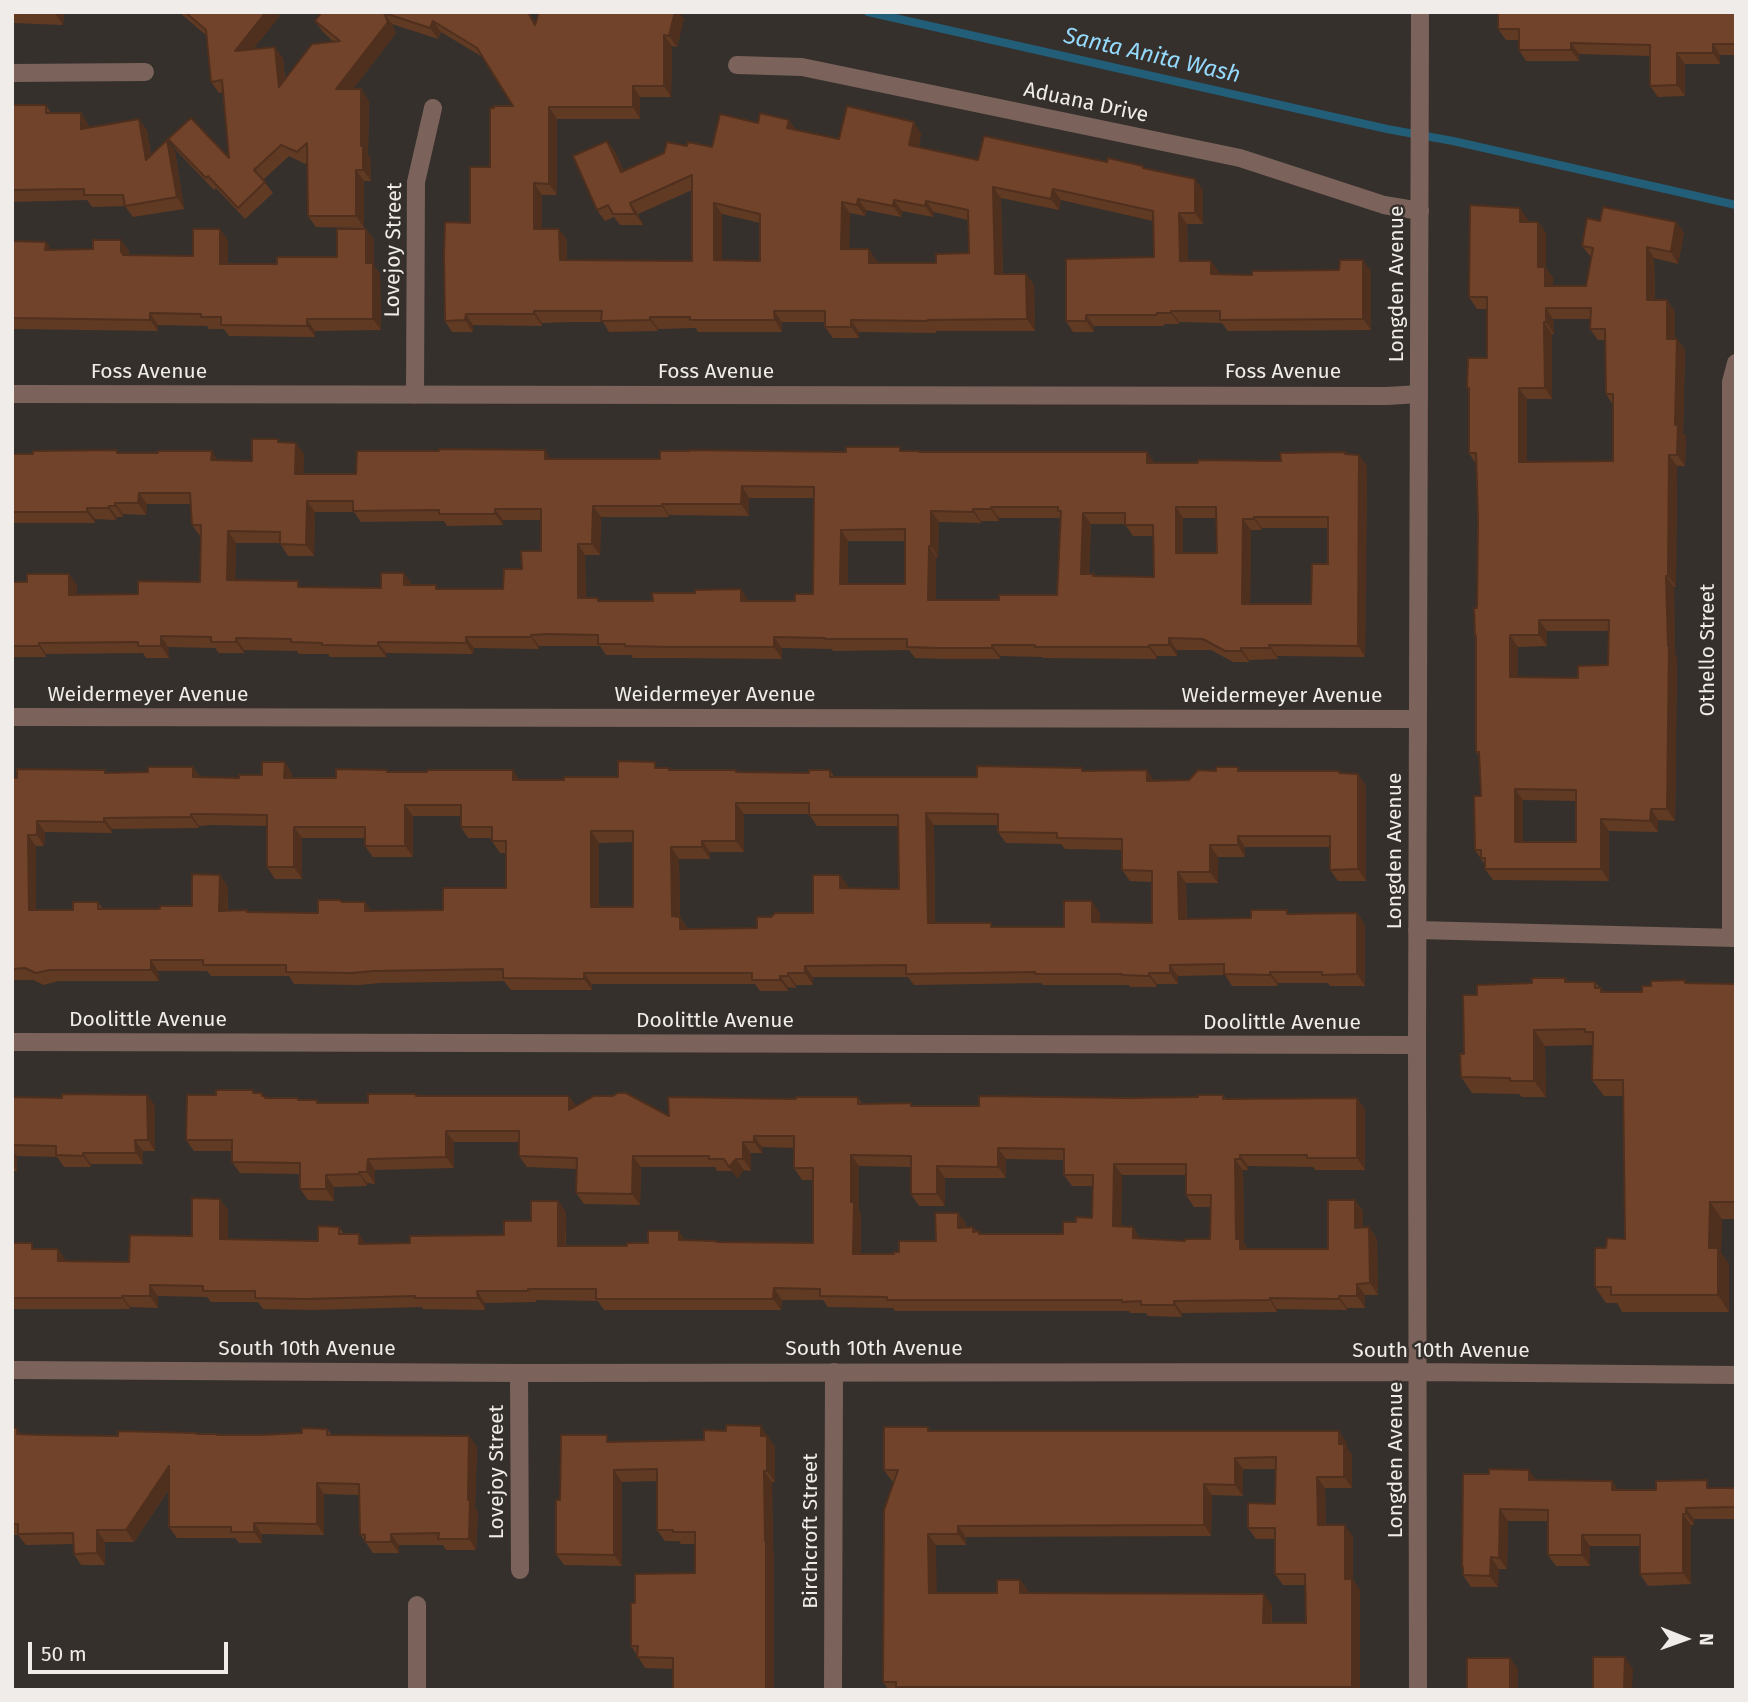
<!DOCTYPE html>
<style>
body{margin:0}
#map{position:relative;width:1748px;height:1702px;overflow:hidden;background:#35302c;font-family:"Fira Sans",sans-serif}
canvas{display:block}
.frame{position:absolute;inset:0;border:14px solid #efece9;pointer-events:none}
.north{position:absolute;left:1650px;top:1604px;width:70px;height:70px;-webkit-text-stroke:5px #35302c;paint-order:stroke;rotate:91deg;font-size:19px;font-weight:700;line-height:28px;text-align:center;color:#efece9}
.north::after{content:'';display:block;margin:auto;width:24px;height:32px;background:#efece9;clip-path:polygon(50% 0,100% 100%,50% 72%,0 100%)}
.scale{position:absolute;left:28px;top:1642px;width:200px;height:32px;box-sizing:border-box;border:4px solid #efece9;border-top:0;padding-left:9px;font-size:21px;line-height:24px;white-space:nowrap;color:#efece9;-webkit-text-stroke:5px #35302c;paint-order:stroke}
</style>
<div id="map">
<canvas width="1748" height="1702"></canvas>
<div class="frame"></div>
<div class="north">N</div>
<div class="scale">50 m</div>
</div>
<script>
const c = document.querySelector('canvas').getContext('2d');
c.lineJoin = 'round';
const toPath = rows => new Path2D(rows.map(r => 'M' + r).join(''));
function trace(path, color, width, dash) { c.strokeStyle = color; c.lineWidth = width; c.lineCap = dash ? 'butt' : 'round'; c.setLineDash(dash || []); c.stroke(path); }
function fillPath(path, color) { c.fillStyle = color; c.fill(path, 'evenodd'); }
function label(font, color, halo, rows, align = 'center') {
  c.font = font + ' "Fira Sans",sans-serif'; c.lineWidth = 5; c.setLineDash([]); c.textBaseline = 'middle'; c.strokeStyle = halo; c.fillStyle = color; for (const [text, x, y, turn = 0] of rows) {
    c.save(); c.translate(x, y); c.rotate((+turn || 0) * Math.PI / 180); c.textAlign = isNaN(turn) ? turn : align; if (halo) c.strokeText(text, 0, 0); c.fillText(text, 0, 0); c.restore();
  }
}
trace(toPath([
 [868,12,1387,129,1453,141,1736,205]
]), '#235e79', 8);
trace(toPath([
 [737,65,802,67,1240,158,1384,205,1420,211],
 [12,73,145,72],
 [12,394,1387,396,1419,394],
 [415,395,416,182,433,108],
 [12,717,1418,719],
 [1417,930,1736,938],
 [1731,938,1731,382,1736,363],
 [12,1042,1417,1045],
 [519,1373,520,1570],
 [417,1605,417,1690],
 [833,1690,834,1372]
]), '#7b635b', 18);
trace(toPath([
 [12,1370,519,1373,1419,1372,1736,1375],
 [1418,1690,1417,1045,1420,12]
]), '#7b635b', 18);
fillPath(toPath([
 [12,12,64,12,63,25,12,23],
 [179,12,279,12,279,17,253,49,283,58,285,79,334,42,323,32,315,21,322,12,529,12,536,24,684,19,677,47,672,46,671,97,640,97,640,119,557,119,557,195,542,195,542,229,559,229,567,240,567,261,692,261,692,190,638,214,643,225,620,225,614,217,605,221,597,210,607,141,615,152,624,171,687,146,712,147,758,123,839,139,921,133,919,147,978,160,1107,162,1143,166,1145,169,1203,190,1203,224,1187,224,1188,261,1219,272,1219,275,1252,275,1371,271,1371,330,1228,331,1222,323,1179,322,1179,324,1164,324,1164,326,1094,326,1094,332,1073,332,1066,321,1154,257,1153,221,1061,200,1059,210,1001,198,1003,274,1026,274,1034,285,1035,331,936,331,936,333,859,332,859,338,833,338,825,327,825,322,782,322,782,332,698,332,696,328,658,329,658,331,609,332,603,322,573,322,542,323,542,326,473,325,473,332,452,332,445,321,470,223,513,106,484,58,441,32,438,39,392,24,396,33,353,89,361,89,369,101,368,155,370,157,371,181,364,181,364,228,316,227,308,216,307,162,305,164,289,156,263,180,273,193,245,219,216,188,214,190,176,150,168,139,229,158,223,92,219,93,211,82,206,35],
 [866,210,901,217,902,211,933,217,934,212,968,220,969,253,936,263,877,263,877,261,849,249,850,213,865,216],
 [722,214,760,223,760,261,722,260],
 [1736,12,1736,55,1720,55,1720,64,1685,64,1685,96,1658,97,1650,86,1650,56,1579,54,1579,61,1526,61,1519,50,1519,40,1506,40,1498,29],
 [46,105,51,113,81,113,88,124,89,128,147,130,151,155,167,140,175,151,184,209,133,217,125,206,92,207,87,200,12,202,12,134],
 [1528,219,1528,222,1538,222,1546,233,1546,268,1553,278,1553,286,1586,286,1591,257,1582,246,1600,221,1676,222,1684,233,1678,264,1654,258,1655,300,1667,300,1675,312,1675,339,1677,339,1685,350,1683,433,1686,436,1685,466,1677,466,1676,587,1674,587,1675,655,1677,657,1675,821,1658,820,1658,832,1609,831,1609,881,1493,880,1485,869,1484,862,1483,862,1475,850,1481,796,1480,757,1476,752,1476,638,1475,636,1477,608,1478,520,1476,464,1469,453,1469,390,1467,388,1487,358,1487,309,1477,309,1469,297],
 [1553,319,1591,319,1590,329,1598,340,1605,340,1606,394,1613,405,1613,461,1527,462,1527,399,1552,399,1552,334,1554,334],
 [1547,631,1609,631,1608,665,1578,678,1518,677,1518,647,1547,646],
 [1523,800,1576,801,1576,842,1523,842],
 [366,229,374,240,374,266,380,274,381,330,315,331,315,337,229,336,224,329,209,329,207,326,158,325,158,331,13,329,12,331,12,241,46,242,51,250,93,249,121,240,129,251,129,255,193,256,228,240,228,264,277,264,337,257],
 [279,442,304,454,303,474,356,474,545,450,550,459,660,459,846,452,1147,452,1154,463,1281,461,1346,454,1367,466,1365,657,1277,656,1278,659,1249,660,1249,662,1233,662,1211,650,1177,650,1177,656,1157,656,1157,659,1043,658,1042,657,1000,656,1000,659,945,659,915,658,909,650,833,651,832,649,782,648,782,659,677,658,633,658,631,655,606,655,600,646,539,646,539,649,474,648,473,654,386,653,386,657,330,657,328,654,299,654,297,651,244,650,244,653,219,653,215,648,168,647,169,658,146,658,143,653,46,654,46,657,12,657,12,582,77,585,77,595,138,594,200,582,201,536,200,536,192,525,191,504,147,504,146,515,123,514,123,517,117,517,116,520,95,519,95,523,12,523,12,454,118,453,218,461,252,461],
 [749,498,814,498,813,594,795,601,600,601,586,598,585,555,600,555,601,517,669,517,669,515,749,516],
 [315,512,354,512,361,522,444,521,447,526,503,525,503,520,541,520,541,551,522,569,503,589,438,589,436,585,412,585,412,584,381,588,303,587,235,580,236,543,280,543,288,556,314,556],
 [999,518,1061,518,1057,595,999,600,936,600,936,557,938,558,939,522,981,523,981,521,999,521],
 [1183,518,1217,518,1217,553,1183,553],
 [1091,524,1125,524,1133,536,1153,536,1154,577,1095,576,1089,574],
 [1262,528,1328,528,1328,564,1311,604,1250,604,1251,530,1262,530],
 [848,541,905,541,905,584,848,584],
 [193,767,200,777,239,778,262,775,292,773,292,778,336,778,387,770,388,772,520,780,564,780,618,777,659,768,671,770,737,772,809,773,830,770,834,777,977,777,1084,771,1154,781,1189,780,1216,771,1238,767,1240,771,1341,773,1366,785,1366,881,1338,881,1330,870,1330,847,1245,847,1245,857,1218,857,1218,883,1186,883,1187,919,1251,918,1290,914,1357,913,1365,925,1365,986,1330,986,1328,983,1278,983,1278,986,1232,986,1225,975,1178,976,1178,984,1157,984,1157,987,1130,987,1129,985,1043,985,1041,983,914,985,908,977,813,977,813,985,796,985,796,988,788,987,788,991,760,991,755,984,592,984,592,990,511,990,504,981,380,983,360,985,294,984,289,976,211,976,207,971,158,971,159,981,58,981,44,985,33,980,12,980,12,778,107,773,148,772],
 [744,814,809,814,817,826,898,826,899,889,848,888,848,886,813,913,771,917,757,928,688,929,680,917,679,859,710,859,710,852,744,852],
 [413,816,461,816,461,827,468,838,492,838,492,841,500,853,506,853,506,888,443,910,371,911,342,902,318,913,248,912,228,910,228,886,192,906,160,909,103,909,98,902,73,910,36,910,36,846,44,846,45,832,112,833,112,829,199,828,199,826,211,825,267,826,267,867,275,879,302,879,302,838,365,838,365,846,373,857,413,857],
 [934,825,998,825,998,832,1006,843,1061,844,1065,849,1122,850,1122,870,1130,881,1152,882,1152,923,1100,922,1100,913,1064,927,994,927,935,923],
 [633,842,633,907,599,907,599,843],
 [1565,978,1568,982,1595,982,1604,992,1642,992,1651,986,1687,983,1736,984,1736,1219,1722,1219,1721,1253,1729,1264,1729,1312,1622,1312,1617,1303,1606,1303,1595,1287,1606,1248,1625,1239,1624,1096,1604,1096,1592,1080,1593,1045,1545,1046,1546,1097,1522,1097,1519,1094,1472,1093,1461,1077,1477,995],
 [253,1090,255,1093,265,1096,267,1098,298,1098,299,1100,319,1103,368,1103,416,1094,417,1096,569,1096,576,1106,669,1116,796,1099,858,1097,862,1104,911,1103,913,1106,979,1106,1128,1098,1198,1097,1223,1095,1226,1099,1365,1109,1365,1170,1315,1170,1313,1167,1248,1166,1248,1170,1243,1170,1244,1243,1248,1249,1328,1249,1355,1200,1363,1211,1363,1228,1377,1239,1378,1295,1365,1295,1365,1308,1347,1308,1347,1310,1277,1309,1277,1312,1182,1313,1182,1317,1148,1316,1146,1313,1130,1313,1129,1311,895,1311,893,1308,828,1307,823,1300,782,1300,781,1310,604,1310,598,1301,536,1300,536,1302,485,1303,485,1310,423,1309,422,1307,314,1310,263,1309,258,1302,211,1302,207,1297,158,1296,158,1308,130,1307,130,1309,12,1309,12,1243,36,1249,58,1249,66,1261,129,1262,192,1236,228,1210,228,1239,318,1241,339,1227,344,1234,365,1244,410,1243,504,1235,531,1221,558,1201,566,1212,566,1246,627,1246,648,1243,685,1240,717,1242,813,1243,813,1180,802,1180,794,1168,794,1148,762,1147,762,1153,751,1153,751,1171,744,1170,737,1178,732,1171,717,1171,715,1167,641,1167,640,1205,584,1204,576,1193,577,1169,527,1167,519,1156,519,1142,454,1142,454,1168,375,1170,375,1184,367,1183,367,1186,334,1187,334,1201,308,1200,300,1189,300,1174,240,1173,232,1162,232,1151,194,1151,186,1140,216,1095],
 [1006,1159,1064,1160,1064,1175,1072,1186,1093,1186,1092,1218,1076,1222,1063,1234,981,1234,979,1231,976,1231,973,1227,966,1228,966,1224,958,1213,936,1241,894,1254,861,1254,861,1213,859,1210,859,1166,911,1167,911,1194,919,1206,945,1206,945,1178,1006,1178],
 [1122,1175,1186,1175,1186,1195,1194,1207,1210,1207,1210,1239,1185,1241,1140,1239,1133,1227,1121,1226],
 [147,1095,155,1106,155,1151,143,1151,143,1164,91,1164,91,1167,64,1167,57,1157,17,1156,17,1171,12,1171,12,1097,62,1098],
 [12,1428,22,1434,118,1436,197,1433,198,1434,218,1435,302,1433,327,1429,332,1435,469,1436,477,1447,475,1508,478,1511,476,1550,446,1550,443,1545,399,1545,399,1553,373,1553,360,1534,359,1495,324,1494,324,1535,262,1534,262,1543,239,1543,235,1538,177,1538,169,1527,169,1489,134,1542,105,1542,105,1565,81,1565,74,1554,74,1544,26,1545,18,1535,12,1535],
 [931,1431,1347,1443,1347,1448,1352,1455,1352,1488,1325,1488,1326,1525,1353,1537,1353,1580,1360,1590,1360,1690,889,1690,883,1682,894,1481,892,1481,884,1470],
 [1243,1469,1275,1469,1275,1504,1248,1528,1256,1539,1275,1539,1275,1574,1283,1585,1306,1585,1306,1623,1272,1623,1272,1605,1028,1593,1028,1591,1020,1580,997,1593,936,1593,936,1545,966,1545,966,1537,1211,1536,1212,1495,1243,1496],
 [769,1437,769,1439,775,1447,775,1482,772,1482,773,1550,774,1552,673,1669,645,1668,631,1646,635,1603,695,1573,695,1544,681,1544,679,1541,665,1541,657,1530,657,1481,622,1482,622,1566,564,1565,556,1554,560,1500,611,1442,704,1440],
 [1489,1474,1536,1480,1612,1481,1618,1490,1736,1488,1736,1519,1694,1519,1694,1525,1691,1525,1691,1584,1648,1586,1640,1574,1640,1546,1590,1546,1590,1566,1556,1566,1548,1555,1548,1521,1508,1521,1507,1569,1499,1569,1498,1587,1471,1587,1463,1575,1463,1569,1462,1567]
]), '#613a24');
fillPath(toPath([
 [55,12,64,12,63,25,55,13],
 [266,12,279,12,279,17,243,62,235,51],
 [675,12,679,12,684,19,677,47,669,36],
 [384,13,392,24,396,33,344,101,336,89],
 [433,21,441,32,438,39,430,28],
 [664,35,672,46,671,97,664,86],
 [1571,43,1579,54,1579,61,1571,50],
 [1713,44,1720,55,1720,64,1713,53],
 [275,47,283,58,286,99,279,87],
 [1677,53,1685,64,1685,96,1677,85],
 [633,86,640,97,640,119,633,107],
 [361,89,369,101,368,155,370,157,371,181,363,170,361,146],
 [549,107,557,119,557,195,549,184],
 [81,113,88,124,89,140,81,129],
 [139,119,147,130,153,171,146,160],
 [789,120,797,131,787,128],
 [914,122,921,133,917,156,909,145],
 [167,140,175,151,184,209,177,197],
 [607,141,615,152,629,183,621,172],
 [356,170,364,181,364,228,356,216],
 [1195,179,1203,190,1203,224,1195,213],
 [534,183,542,195,542,241,534,229],
 [993,187,1001,198,1003,285,995,274],
 [1053,189,1061,200,1059,210,1051,199],
 [858,199,866,210,865,216,857,205],
 [894,200,902,211,901,217,893,206],
 [926,201,934,212,933,217,925,206],
 [842,202,850,213,849,261,841,249],
 [630,203,638,214,643,225,635,214],
 [714,203,722,214,722,272,714,260],
 [1520,208,1528,219,1528,233,1520,222],
 [1179,213,1187,224,1188,272,1180,261],
 [1538,222,1546,233,1546,268,1553,278,1553,298,1545,286,1538,267],
 [1676,222,1684,233,1678,264,1671,252],
 [220,229,228,240,228,275,220,264],
 [366,229,374,240,374,266,380,274,381,330,373,319,366,263],
 [559,229,567,240,567,272,560,260],
 [121,240,129,251,129,261,121,252],
 [46,242,53,253,45,250],
 [1647,247,1654,258,1655,312,1647,300],
 [869,249,877,261,877,274,869,263],
 [1363,260,1371,271,1371,330,1363,319],
 [1211,261,1219,272,1219,286,1211,274],
 [1026,274,1034,285,1035,331,1027,319],
 [1667,300,1675,312,1675,350,1667,339],
 [1546,308,1553,319,1554,334,1546,322],
 [534,311,542,323,542,326,534,314],
 [774,311,782,322,782,332,775,320],
 [1171,311,1179,322,1179,324,1171,313],
 [150,313,158,325,158,331,150,320],
 [466,314,473,325,473,332,465,320],
 [1086,315,1094,326,1094,332,1086,321],
 [650,317,658,329,658,331,650,320],
 [307,319,315,331,315,337,307,326],
 [851,320,859,332,859,338,851,327],
 [1544,322,1552,334,1552,399,1545,388],
 [1677,339,1685,350,1683,433,1686,436,1685,466,1677,455,1675,425],
 [1519,388,1527,399,1527,473,1519,462],
 [296,443,304,454,303,485,295,474],
 [545,450,553,462,545,459],
 [212,451,219,462,211,460],
 [1147,452,1155,463,1147,463],
 [1359,455,1367,466,1365,657,1358,646],
 [1669,455,1677,466,1676,587,1668,576],
 [742,486,749,498,749,516,741,504],
 [139,493,147,504,146,515,138,503],
 [307,501,315,512,314,556,306,545],
 [115,503,123,514,123,517,115,506],
 [662,504,669,515,669,517,662,506],
 [109,506,117,517,116,520,108,508],
 [593,506,601,517,600,555,592,544],
 [991,507,999,518,999,521,991,509],
 [1176,507,1183,518,1183,564,1176,553],
 [87,508,95,519,95,523,87,512],
 [495,509,503,520,503,525,495,514],
 [973,509,981,521,981,523,973,512],
 [931,511,939,522,938,558,931,546],
 [1083,513,1091,524,1088,585,1081,574],
 [1254,517,1262,528,1262,530,1254,519],
 [1243,519,1251,530,1250,616,1242,604],
 [841,530,848,541,848,595,840,584],
 [228,531,236,543,235,591,227,580],
 [578,544,585,555,586,609,578,598],
 [929,546,936,557,936,612,928,600],
 [404,573,412,584,412,597,404,585],
 [69,574,77,585,77,606,69,595],
 [1666,576,1674,587,1675,655,1677,657,1675,821,1667,809,1668,646],
 [741,589,749,601,741,601],
 [1539,620,1547,631,1547,646,1539,635],
 [531,635,539,646,539,649,531,637],
 [1510,635,1518,647,1518,688,1510,677],
 [161,636,168,647,169,658,161,646],
 [466,637,474,648,473,654,466,643],
 [774,637,782,648,782,659,774,647],
 [236,638,244,650,244,653,236,642],
 [1169,638,1177,650,1177,656,1169,645],
 [378,642,386,653,386,657,378,646],
 [39,643,46,654,46,657,39,646],
 [992,645,1000,656,1000,659,992,648],
 [1149,645,1157,656,1157,659,1149,647],
 [1269,645,1277,656,1278,659,1270,648],
 [1241,648,1249,660,1249,662,1241,651],
 [285,762,292,773,292,790,284,778],
 [193,767,201,779,193,777],
 [513,770,521,782,513,780],
 [1147,770,1155,782,1147,781],
 [1358,774,1366,785,1366,881,1358,869],
 [1515,789,1523,800,1523,853,1515,842],
 [736,803,744,814,744,852,736,841],
 [405,805,413,816,413,857,405,846],
 [1651,809,1658,820,1658,832,1650,821],
 [926,813,934,825,935,934,928,923],
 [191,814,199,826,199,828,191,817],
 [104,818,112,829,112,833,104,822],
 [1601,819,1609,831,1609,881,1601,869],
 [37,821,45,832,44,846,37,835],
 [294,827,302,838,302,879,294,867],
 [591,831,599,843,599,919,591,907],
 [28,835,36,846,36,921,29,910],
 [1238,836,1245,847,1245,857,1238,845],
 [702,841,710,852,710,859,702,847],
 [1210,845,1218,857,1218,883,1210,872],
 [671,847,679,859,680,928,672,916],
 [1178,872,1186,883,1187,931,1179,919],
 [220,875,228,886,227,922,219,911],
 [840,875,848,886,848,899,840,888],
 [1092,901,1100,913,1100,933,1092,922],
 [365,902,373,913,365,911],
 [1357,913,1365,925,1365,986,1357,974],
 [680,917,688,928,688,940,680,929],
 [151,960,158,971,159,981,151,970],
 [1170,965,1178,976,1178,984,1170,973],
 [805,966,813,977,813,985,805,973],
 [1270,972,1278,983,1278,986,1270,975],
 [584,973,592,984,592,990,584,979],
 [788,973,796,985,796,988,788,976],
 [1149,973,1157,984,1157,987,1149,976],
 [780,976,788,987,788,991,780,980],
 [1534,1030,1545,1046,1546,1097,1534,1081],
 [147,1095,155,1106,155,1151,148,1140],
 [569,1096,577,1108,569,1110],
 [1357,1098,1365,1109,1365,1170,1357,1158],
 [446,1131,454,1142,454,1168,446,1157],
 [754,1136,762,1147,762,1153,754,1142],
 [135,1140,143,1151,143,1164,136,1153],
 [743,1142,751,1153,751,1171,743,1159],
 [998,1148,1006,1159,1006,1178,998,1167],
 [12,1149,17,1156,17,1171,12,1164],
 [83,1153,91,1164,91,1167,83,1156],
 [851,1155,859,1166,859,1210,861,1213,861,1265,853,1254],
 [1240,1155,1248,1166,1248,1170,1240,1159],
 [633,1156,641,1167,640,1205,632,1194],
 [368,1159,375,1170,375,1184,367,1172],
 [736,1159,744,1170,737,1178,729,1167],
 [1235,1159,1243,1170,1244,1243,1248,1250,1240,1249,1236,1239],
 [1114,1164,1122,1175,1121,1237,1113,1226],
 [937,1166,945,1178,945,1206,937,1194],
 [359,1172,367,1183,367,1186,359,1174],
 [326,1175,334,1187,334,1201,326,1189],
 [220,1199,228,1210,228,1250,220,1239],
 [1355,1200,1363,1211,1363,1239,1355,1228],
 [558,1201,566,1212,565,1257,558,1246],
 [1710,1202,1722,1219,1721,1253,1729,1264,1729,1312,1718,1295,1709,1248],
 [958,1213,966,1224,966,1239,958,1228],
 [1133,1227,1140,1238,1141,1250,1133,1238],
 [1369,1227,1377,1239,1378,1295,1370,1283],
 [679,1231,686,1242,679,1240],
 [359,1234,367,1246,359,1244],
 [58,1249,66,1261,66,1272,58,1261],
 [1357,1284,1365,1295,1365,1308,1357,1296],
 [150,1285,158,1296,158,1308,150,1296],
 [774,1288,782,1300,781,1310,773,1299],
 [477,1291,485,1303,485,1310,478,1298],
 [122,1296,130,1307,130,1309,122,1298],
 [1339,1296,1347,1308,1347,1310,1339,1299],
 [1270,1298,1277,1309,1277,1312,1270,1300],
 [1174,1301,1182,1313,1182,1317,1174,1305],
 [761,1426,775,1447,775,1482,767,1471,761,1436],
 [1339,1431,1347,1443,1347,1448,1352,1455,1352,1488,1344,1477,1339,1444],
 [469,1436,477,1447,475,1508,478,1511,476,1550,469,1539,468,1500],
 [1235,1458,1243,1469,1243,1496,1235,1485],
 [169,1466,176,1477,134,1542,126,1530],
 [614,1470,622,1482,622,1566,614,1555],
 [1529,1470,1537,1481,1529,1480],
 [764,1471,772,1482,773,1550,774,1552,774,1690,766,1690],
 [1317,1477,1325,1488,1326,1537,1318,1525],
 [1612,1481,1620,1492,1612,1490],
 [317,1483,324,1494,324,1535,317,1524],
 [1204,1484,1212,1495,1211,1536,1204,1525],
 [1686,1508,1694,1519,1694,1525,1686,1514],
 [1500,1509,1508,1521,1507,1569,1499,1558],
 [1683,1514,1691,1525,1691,1584,1683,1573],
 [254,1523,262,1534,262,1543,254,1532],
 [1345,1525,1353,1537,1353,1580,1360,1590,1360,1690,1354,1690,1352,1687,1345,1579],
 [958,1526,966,1537,966,1545,958,1534],
 [97,1530,105,1542,105,1565,97,1553],
 [391,1534,399,1545,399,1553,391,1542],
 [928,1534,936,1545,937,1604,929,1593],
 [1582,1535,1590,1546,1590,1566,1582,1555],
 [1491,1557,1499,1569,1498,1587,1490,1576],
 [1020,1580,1028,1591,1028,1605,1020,1593],
 [1264,1594,1272,1605,1271,1634,1263,1623],
 [1625,1657,1633,1669,1632,1690,1624,1690],
 [1510,1658,1518,1669,1518,1690,1510,1690]
]), '#4f2f1d');
const building = toPath([
 [12,12,55,12,55,13,12,12],
 [185,12,266,12,235,51,275,47,279,87,312,44,340,41,315,21,322,12,528,12,535,25,539,12,675,12,669,36,664,35,664,86,633,86,633,107,549,107,549,184,534,183,534,229,559,229,560,260,692,261,692,175,630,203,635,214,613,214,608,205,597,210,573,156,607,141,621,172,664,153,667,142,687,146,688,142,712,147,720,114,758,123,760,113,789,120,787,128,839,139,847,106,914,122,909,145,978,160,984,136,1107,162,1108,158,1143,166,1143,168,1195,179,1195,213,1179,213,1180,261,1211,261,1211,274,1252,275,1252,271,1339,270,1340,260,1363,260,1363,319,1220,320,1220,311,1171,311,1171,313,1157,313,1156,315,1086,315,1086,321,1066,321,1066,259,1154,257,1153,211,1053,189,1051,199,993,187,995,274,1026,274,1027,319,928,320,928,321,851,320,851,327,825,327,825,311,774,311,775,320,690,320,690,317,650,317,650,320,601,321,602,311,534,311,534,314,466,314,465,320,445,321,444,255,445,222,470,223,470,167,490,167,490,108,494,108,494,106,513,106,477,48,433,21,430,28,384,13,388,22,336,89,361,89,361,146,363,146,363,170,356,170,356,216,308,216,307,143,297,152,281,145,254,170,265,182,238,208,208,176,206,178,168,139,191,118,229,158,222,80,211,82,206,30,185,12],
 [858,199,893,206,894,200,925,206,926,201,968,210,969,253,936,254,936,263,869,263,869,249,841,249,842,202,857,205,858,199],
 [714,203,760,214,760,261,714,260,714,203],
 [1498,12,1736,12,1736,44,1713,44,1713,53,1677,53,1677,85,1650,86,1650,45,1571,43,1571,50,1519,50,1519,29,1498,29,1498,12],
 [13,105,46,105,46,113,81,113,81,129,139,119,146,160,167,140,177,197,125,206,123,195,84,195,84,189,12,190,13,105],
 [1470,205,1520,208,1520,222,1538,222,1538,267,1545,267,1545,286,1586,286,1593,248,1582,246,1587,218,1600,221,1603,207,1676,222,1671,252,1647,247,1647,300,1667,300,1667,339,1677,339,1675,425,1678,425,1677,455,1669,455,1668,576,1666,576,1668,646,1669,646,1667,809,1651,809,1650,821,1601,819,1601,869,1485,869,1485,858,1481,858,1481,850,1475,850,1474,796,1481,796,1479,752,1476,752,1476,636,1475,636,1474,608,1477,608,1478,520,1476,453,1469,453,1469,388,1467,388,1468,358,1487,358,1487,297,1469,297,1470,205],
 [1546,308,1591,308,1590,329,1605,329,1606,394,1613,394,1613,461,1519,462,1519,388,1545,388,1544,322,1546,322,1546,308],
 [1539,620,1609,620,1608,665,1578,666,1578,678,1510,677,1510,635,1539,635,1539,620],
 [1515,789,1576,790,1576,842,1515,842,1515,789],
 [193,229,220,229,220,264,277,264,277,257,337,257,337,229,366,229,366,263,373,263,373,319,307,319,307,326,221,325,221,317,201,317,201,314,150,313,150,320,12,318,12,241,46,242,45,250,93,249,93,240,121,240,121,252,123,253,123,255,193,256,193,229],
 [252,439,278,439,278,442,296,443,295,474,356,474,357,451,439,451,439,449,545,450,545,459,660,459,660,451,689,451,689,450,846,452,846,447,900,447,900,451,919,451,919,452,1147,452,1147,463,1198,463,1198,460,1281,461,1280,453,1345,452,1345,454,1359,455,1358,646,1269,645,1270,648,1241,648,1241,651,1225,651,1203,639,1169,638,1169,645,1149,645,1149,647,1035,647,1035,645,992,645,992,648,937,648,907,647,907,639,825,639,825,638,774,637,774,647,670,647,625,646,625,644,598,644,598,635,548,634,531,635,531,637,466,637,466,643,378,642,378,646,322,645,322,643,291,642,291,639,236,638,236,642,211,642,211,637,161,636,161,646,138,646,138,642,39,643,39,646,12,646,12,582,27,582,27,574,69,574,69,595,138,594,138,581,200,582,201,525,192,525,190,493,139,493,138,503,115,503,115,506,109,506,108,508,87,508,87,512,12,512,12,454,33,454,33,451,117,450,117,453,158,453,158,451,212,451,211,460,252,461,252,439],
 [742,486,814,487,813,594,795,594,795,601,741,601,741,589,695,590,695,593,652,593,653,601,598,601,598,598,578,598,578,544,592,544,593,506,662,506,662,504,741,504,742,486],
 [307,501,353,501,353,511,439,510,439,514,495,514,495,509,541,509,541,551,521,551,522,569,504,569,503,589,436,589,436,585,404,585,404,573,381,573,381,588,298,587,298,581,227,580,228,531,280,532,280,544,306,545,307,501],
 [991,507,1058,507,1058,511,1061,511,1057,595,999,595,999,600,928,600,929,546,931,546,931,511,973,512,973,509,991,509,991,507],
 [1176,507,1216,507,1217,553,1176,553,1176,507],
 [1083,513,1125,513,1125,525,1153,525,1154,577,1093,576,1094,574,1081,574,1083,513],
 [1254,517,1328,517,1328,564,1312,564,1311,604,1242,604,1243,519,1254,519,1254,517],
 [905,529,905,584,840,584,841,530,905,529],
 [618,761,655,762,655,768,669,768,669,770,736,770,736,772,809,773,809,770,830,770,830,777,977,777,977,766,1082,768,1082,771,1147,770,1147,781,1189,780,1198,770,1216,771,1216,767,1238,767,1238,771,1339,771,1339,773,1358,774,1358,869,1330,870,1330,836,1238,836,1238,845,1210,845,1210,872,1178,872,1179,919,1251,918,1251,910,1287,910,1287,914,1357,913,1357,974,1322,975,1322,972,1270,972,1270,975,1224,974,1224,964,1170,965,1170,973,1149,973,1149,976,1122,975,1122,974,1035,974,1035,972,906,974,906,965,805,966,805,973,788,973,788,976,780,976,780,980,752,980,752,973,584,973,584,979,503,978,503,969,373,971,352,973,286,972,286,965,203,965,203,960,151,960,151,970,50,970,36,973,25,968,12,969,12,778,17,778,17,769,105,770,105,773,148,772,148,767,193,767,193,777,239,778,239,775,262,775,262,762,285,762,284,778,336,778,336,769,387,770,387,772,427,772,427,770,513,770,513,780,564,780,564,777,618,777,618,761],
 [736,803,809,803,809,815,898,815,899,889,840,888,840,875,813,875,813,913,775,913,771,917,757,917,757,928,680,929,680,917,672,916,671,847,702,847,702,841,736,841,736,803],
 [405,805,461,805,461,827,492,827,492,841,506,841,506,888,443,888,443,910,365,911,365,902,342,902,340,900,318,900,318,913,247,912,247,910,219,911,220,875,192,874,192,906,160,906,160,909,98,909,98,902,73,902,73,910,29,910,28,835,37,835,37,821,104,822,104,818,191,817,191,814,203,814,267,815,267,867,294,867,294,827,365,827,365,846,405,846,405,805],
 [926,813,998,814,998,832,1057,833,1057,838,1122,839,1122,870,1152,871,1152,923,1092,922,1092,901,1064,901,1064,927,991,927,991,923,928,923,926,813],
 [591,831,633,831,633,907,591,907,591,831],
 [1532,978,1565,978,1565,982,1595,982,1595,988,1601,988,1601,992,1642,992,1642,986,1651,986,1651,981,1685,980,1685,983,1736,984,1736,1202,1710,1202,1709,1248,1718,1248,1718,1295,1611,1295,1611,1287,1595,1287,1595,1248,1606,1248,1607,1238,1625,1239,1623,1080,1592,1080,1593,1032,1585,1032,1585,1029,1534,1030,1534,1081,1510,1081,1510,1078,1461,1077,1460,1054,1464,1054,1463,995,1477,995,1477,985,1532,983,1532,978],
 [216,1090,253,1090,253,1093,262,1093,262,1096,265,1096,265,1098,298,1098,298,1100,317,1100,317,1103,368,1103,368,1094,416,1094,416,1096,569,1096,569,1110,594,1096,613,1096,618,1093,626,1093,669,1116,668,1097,796,1099,796,1097,858,1097,858,1104,911,1103,911,1106,979,1106,979,1096,1128,1098,1198,1097,1198,1095,1223,1095,1223,1099,1357,1098,1357,1158,1307,1158,1307,1155,1240,1155,1240,1159,1235,1159,1236,1239,1240,1239,1240,1249,1328,1249,1328,1200,1355,1200,1355,1228,1369,1227,1370,1283,1357,1284,1357,1296,1339,1296,1339,1299,1270,1298,1270,1300,1174,1301,1174,1305,1141,1305,1141,1301,1122,1302,1122,1300,887,1300,887,1297,820,1296,820,1289,774,1288,773,1299,596,1299,596,1289,528,1289,528,1291,477,1291,478,1298,415,1298,415,1296,306,1299,255,1298,255,1291,203,1291,203,1286,150,1285,150,1296,122,1296,122,1298,12,1298,12,1243,32,1243,32,1249,58,1249,58,1261,129,1262,130,1235,192,1236,192,1198,220,1199,220,1239,318,1241,318,1226,339,1227,339,1234,359,1234,359,1244,410,1243,410,1236,504,1235,504,1221,531,1221,531,1201,558,1201,558,1246,627,1246,627,1243,648,1243,648,1231,679,1231,679,1240,716,1241,716,1242,813,1243,813,1168,794,1168,794,1136,754,1136,754,1142,743,1142,743,1159,736,1159,729,1167,724,1159,709,1159,709,1156,633,1156,632,1194,576,1193,577,1158,519,1156,519,1131,446,1131,446,1157,368,1159,367,1172,359,1172,359,1174,326,1175,326,1189,300,1189,300,1163,232,1162,232,1140,186,1140,187,1095,216,1095,216,1090],
 [998,1148,1064,1149,1064,1175,1093,1175,1092,1218,1076,1217,1076,1222,1063,1222,1063,1234,979,1234,979,1231,973,1232,973,1227,958,1228,958,1213,935,1213,936,1241,899,1241,899,1252,894,1252,894,1254,853,1254,854,1202,851,1202,851,1155,911,1156,911,1194,937,1194,937,1166,998,1167,998,1148],
 [1114,1164,1186,1164,1186,1195,1211,1195,1210,1239,1185,1239,1185,1241,1133,1238,1133,1227,1113,1226,1114,1164],
 [62,1094,147,1095,148,1140,135,1140,136,1153,83,1153,83,1156,56,1155,56,1146,12,1145,12,1097,62,1098,62,1094],
 [726,1425,761,1426,761,1436,767,1436,767,1471,764,1471,765,1541,766,1541,766,1690,673,1690,673,1658,637,1657,638,1646,631,1646,631,1603,635,1603,635,1574,695,1573,695,1532,673,1532,673,1530,657,1530,657,1469,614,1470,614,1555,556,1554,556,1500,560,1500,561,1435,607,1435,607,1442,704,1440,704,1430,726,1431,726,1425],
 [884,1427,928,1427,928,1431,1339,1431,1339,1444,1344,1444,1344,1477,1317,1477,1318,1525,1345,1525,1345,1579,1352,1579,1352,1687,896,1687,896,1682,883,1682,884,1510,898,1470,884,1470,884,1427],
 [1276,1457,1275,1504,1248,1503,1248,1528,1275,1528,1275,1574,1305,1574,1306,1623,1263,1623,1264,1594,1020,1593,1020,1580,997,1580,997,1593,929,1593,928,1534,958,1534,958,1526,1204,1525,1204,1484,1235,1485,1235,1458,1276,1457],
 [12,1428,17,1428,17,1434,41,1435,118,1436,118,1431,197,1433,197,1434,217,1434,217,1435,260,1435,302,1433,302,1428,327,1429,327,1435,469,1436,468,1500,470,1500,469,1539,438,1539,439,1533,391,1534,391,1542,365,1542,365,1535,360,1534,359,1484,317,1483,317,1524,254,1523,254,1532,231,1532,231,1527,169,1527,169,1466,126,1530,97,1530,97,1553,74,1554,73,1533,18,1534,18,1524,12,1524,12,1428],
 [1489,1469,1529,1470,1529,1480,1612,1481,1612,1490,1656,1490,1656,1481,1707,1480,1707,1488,1736,1488,1736,1507,1686,1508,1686,1514,1683,1514,1683,1573,1640,1574,1640,1535,1582,1535,1582,1555,1548,1555,1548,1510,1500,1509,1499,1558,1491,1557,1490,1576,1463,1575,1463,1567,1462,1567,1463,1474,1489,1474,1489,1469],
 [1593,1657,1625,1657,1624,1690,1593,1690,1593,1657],
 [1467,1658,1510,1658,1510,1690,1467,1690,1467,1658]
]);
fillPath(building, '#71432a');
trace(building, '#4f2f1d', 2);
label('21px', '#efece9', '#35302c', [
 ["Aduana Drive",1086,103,12],
 ["Lovejoy Street",394,250,-89],
 ["Longden Avenue",1397,284,-90],
 ["Foss Avenue",149,372],
 ["Foss Avenue",716,372],
 ["Foss Avenue",1283,372],
 ["Othello Street",1708,650,-90],
 ["Weidermeyer Avenue",148,695],
 ["Weidermeyer Avenue",715,695],
 ["Weidermeyer Avenue",1282,696],
 ["Longden Avenue",1395,851,-90],
 ["Doolittle Avenue",148,1020],
 ["Doolittle Avenue",715,1021],
 ["Doolittle Avenue",1282,1023],
 ["South 10th Avenue",307,1349],
 ["South 10th Avenue",874,1349],
 ["South 10th Avenue",1441,1351],
 ["Longden Avenue",1396,1460,-90],
 ["Lovejoy Street",497,1472,-90],
 ["Birchcroft Street",811,1531,-90]
]);
label('italic 23px', '#95d9fc', '#35302c', [
 ["Santa Anita Wash",1152,56,13]
]);
</script>
